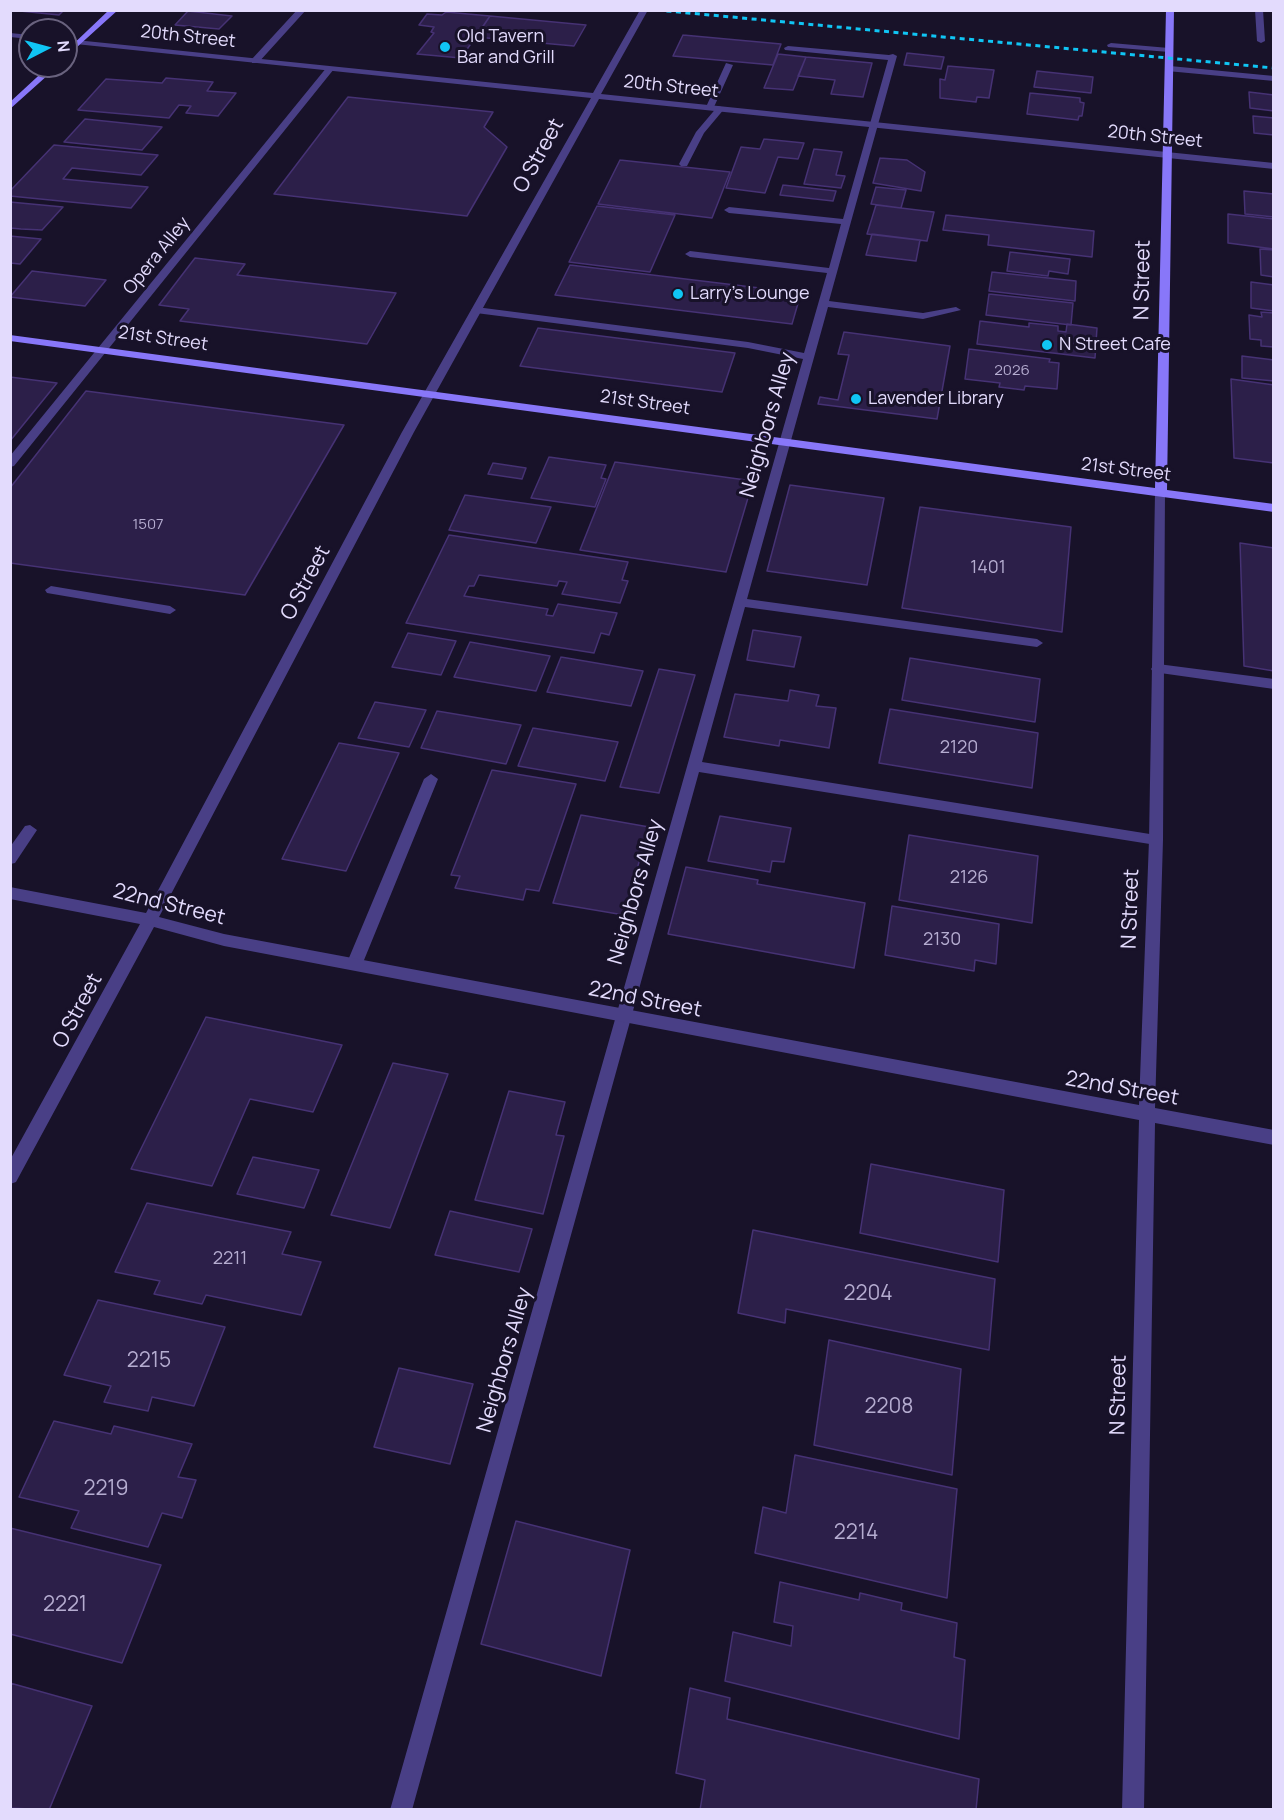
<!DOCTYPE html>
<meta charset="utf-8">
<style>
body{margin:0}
#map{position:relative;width:1284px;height:1820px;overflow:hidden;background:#181229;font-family:Manrope,sans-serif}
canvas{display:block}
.frame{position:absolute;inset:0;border:12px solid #e3dbfd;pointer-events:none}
.north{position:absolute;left:18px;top:18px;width:60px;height:60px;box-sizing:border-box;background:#181229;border:2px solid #69627e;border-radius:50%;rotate:84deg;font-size:16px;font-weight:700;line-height:24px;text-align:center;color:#e3dbfd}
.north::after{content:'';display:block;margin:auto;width:21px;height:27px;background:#10c5f4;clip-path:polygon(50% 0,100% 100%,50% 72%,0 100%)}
</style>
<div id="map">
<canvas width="1284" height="1820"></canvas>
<div class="frame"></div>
<div class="north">N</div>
</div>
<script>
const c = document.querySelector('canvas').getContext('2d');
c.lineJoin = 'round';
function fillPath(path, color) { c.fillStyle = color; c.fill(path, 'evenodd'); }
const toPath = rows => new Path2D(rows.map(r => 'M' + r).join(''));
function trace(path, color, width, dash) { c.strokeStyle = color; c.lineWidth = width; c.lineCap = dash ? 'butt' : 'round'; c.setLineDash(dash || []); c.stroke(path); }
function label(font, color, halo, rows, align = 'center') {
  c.font = font + ' Manrope,sans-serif'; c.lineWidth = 6; c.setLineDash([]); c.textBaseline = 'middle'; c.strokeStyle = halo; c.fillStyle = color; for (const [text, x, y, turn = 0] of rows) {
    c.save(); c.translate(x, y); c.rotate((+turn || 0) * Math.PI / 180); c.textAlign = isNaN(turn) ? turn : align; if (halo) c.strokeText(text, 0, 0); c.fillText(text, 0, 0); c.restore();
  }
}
const building = toPath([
 [10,10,64,10,59,15,10,10],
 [188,11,232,16,219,29,175,25,188,11],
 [446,12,490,16,461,58,417,54,434,33,431,32,434,27,419,25,427,14,442,15,446,12],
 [490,16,586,25,574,46,476,37,490,16],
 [683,35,781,44,773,65,673,56,683,35],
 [907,53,944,57,941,69,904,65,907,53],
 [778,54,806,57,793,90,764,88,778,54],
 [806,57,872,63,863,97,831,94,835,80,798,76,806,57],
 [948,66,994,70,989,98,977,97,976,102,940,98,940,79,945,80,948,66],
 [1037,71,1093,77,1091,93,1034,87,1037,71],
 [166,78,213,82,207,91,236,93,218,116,186,113,191,106,179,105,169,118,78,110,106,79,162,83,166,78],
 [1249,92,1274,95,1274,111,1250,108,1249,92],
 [1030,93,1080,98,1080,102,1084,103,1082,116,1079,116,1078,120,1027,114,1030,93],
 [348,97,493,112,484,127,507,147,467,216,274,194,348,97],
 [1253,116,1274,118,1274,135,1254,133,1253,116],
 [85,119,162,127,142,150,64,142,85,119],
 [764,139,804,143,798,159,778,157,765,193,726,188,741,147,760,149,764,139],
 [54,145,158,155,141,175,72,168,63,179,148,187,131,208,10,196,10,191,54,145],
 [814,149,842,152,836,175,845,176,841,188,804,184,814,149],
 [880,158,907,160,925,172,921,191,873,183,880,158],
 [620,160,730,172,712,218,598,204,620,160],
 [783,185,836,191,833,201,780,195,783,185],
 [876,187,906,190,901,208,871,204,876,187],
 [1244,191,1274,194,1274,217,1245,214,1244,191],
 [10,202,63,207,42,230,21,229,10,228,10,202],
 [876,205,934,212,927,241,867,234,876,205],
 [597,206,675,215,650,272,569,262,597,206],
 [1228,214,1274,219,1274,249,1228,243,1228,214],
 [946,215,1094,231,1092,257,988,245,989,235,943,230,946,215],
 [872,234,920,240,916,261,866,255,872,234],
 [10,236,41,239,20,264,10,263,10,236],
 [1260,249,1274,250,1274,277,1261,275,1260,249],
 [1010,252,1070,259,1068,274,1049,271,1048,276,1007,271,1010,252],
 [195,258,245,264,237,275,396,293,367,344,180,321,189,309,159,305,195,258],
 [570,265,801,293,792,324,555,295,570,265],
 [32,271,106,280,85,306,10,297,32,271],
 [992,272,1076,281,1075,301,989,291,992,272],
 [1251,282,1274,285,1274,311,1251,308,1251,282],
 [989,294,1073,303,1071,325,986,315,989,294],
 [1261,312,1274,313,1274,347,1261,346,1261,340,1250,339,1249,315,1262,317,1261,312],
 [980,321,1029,327,1029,323,1058,326,1058,331,1066,332,1067,324,1097,328,1095,358,977,344,980,321],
 [538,328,735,353,722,392,520,366,538,328],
 [844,332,950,346,937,419,818,404,820,397,838,400,849,355,838,354,844,332],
 [969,349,1050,359,1049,362,1059,363,1057,389,1025,386,1024,390,999,387,1000,383,965,379,969,349],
 [1242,356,1274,360,1274,381,1242,378,1242,356],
 [10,377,57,383,10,441,10,377],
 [1231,379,1274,385,1274,463,1234,458,1231,379],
 [86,391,344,425,245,595,10,563,10,488,86,391],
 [549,457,606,465,601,478,606,479,595,507,531,498,549,457],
 [615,462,753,481,726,572,580,550,615,462],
 [493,463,526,468,522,479,488,474,493,463],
 [790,485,884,498,867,585,767,571,790,485],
 [465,495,551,507,536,543,449,530,465,495],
 [920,507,1071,527,1062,632,902,608,920,507],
 [449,535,628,562,622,580,628,581,620,603,562,594,567,582,559,581,557,586,479,575,474,586,469,586,464,596,548,609,546,615,553,616,558,604,617,613,609,635,601,633,594,653,406,623,449,535],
 [1240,543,1274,548,1274,671,1244,666,1240,543],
 [753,630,801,637,794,667,747,660,753,630],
 [408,633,456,641,441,675,392,667,408,633],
 [470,642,550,656,536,691,454,677,470,642],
 [561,657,643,671,631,706,547,692,561,657],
 [910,658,1040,679,1035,722,902,700,910,658],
 [659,669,695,675,659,793,620,787,659,669],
 [790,690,819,695,816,706,836,708,829,748,780,740,779,746,724,737,735,694,788,701,790,690],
 [375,702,426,710,409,747,358,738,375,702],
 [890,709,1038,733,1032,788,879,763,890,709],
 [437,711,521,725,506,764,421,748,437,711],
 [533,728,618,742,605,781,518,766,533,728],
 [339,743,399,753,346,871,282,859,339,743],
 [492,770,576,784,539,891,526,889,523,900,455,888,460,876,451,875,492,770],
 [581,815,649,827,624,915,553,903,581,815],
 [720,816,791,828,784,862,772,861,770,872,708,861,720,816],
 [909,835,1038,856,1032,923,899,900,909,835],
 [686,867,758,880,757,884,865,903,854,968,668,934,686,867],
 [892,906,999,924,996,964,975,960,974,971,885,955,892,906],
 [206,1017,342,1045,313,1112,250,1099,212,1186,131,1169,206,1017],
 [393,1063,448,1074,390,1228,331,1215,393,1063],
 [509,1091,565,1102,556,1135,564,1136,543,1214,475,1200,509,1091],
 [253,1157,319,1170,304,1208,237,1194,253,1157],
 [871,1164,1004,1190,998,1262,860,1233,871,1164],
 [147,1203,291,1232,282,1254,321,1262,301,1315,206,1295,202,1304,154,1294,160,1281,115,1272,147,1203],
 [450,1211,532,1229,519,1272,435,1255,450,1211],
 [753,1230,995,1279,989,1350,786,1309,785,1323,738,1313,753,1230],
 [98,1300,225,1327,194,1406,152,1397,148,1411,104,1402,111,1386,64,1375,98,1300],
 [829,1340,961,1369,952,1475,814,1445,829,1340],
 [399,1368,473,1384,450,1464,374,1447,399,1368],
 [54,1421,111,1434,114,1426,192,1444,178,1477,196,1480,182,1518,162,1513,148,1547,71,1528,79,1511,19,1497,54,1421],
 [795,1455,957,1489,947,1598,755,1553,763,1507,786,1513,795,1455],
 [516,1521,630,1550,601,1676,481,1644,516,1521],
 [10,1528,161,1565,122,1663,10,1634,10,1528],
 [780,1582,859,1600,860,1593,902,1603,901,1610,957,1623,954,1657,965,1660,959,1739,725,1681,733,1632,791,1646,793,1626,774,1622,780,1582],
 [10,1683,92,1706,49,1810,10,1808,10,1683],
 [690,1688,730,1698,727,1719,979,1779,976,1810,700,1810,705,1780,676,1773,690,1688]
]);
fillPath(building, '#2c1f49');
trace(building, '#463274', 1.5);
fillPath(toPath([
 [297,10,306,10,258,63,252,63,252,59,297,10],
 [1255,10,1263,10,1265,41,1261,43,1257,41,1255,10],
 [1111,43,1169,48,1173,50,1169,52,1108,47,1107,45,1111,43],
 [788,46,889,55,893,54,897,56,829,301,923,313,956,307,961,310,923,319,828,307,747,599,1037,639,1043,643,1037,647,745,607,702,762,1156,835,1163,840,1156,845,699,772,412,1810,390,1810,803,359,748,348,476,313,471,310,476,307,748,342,804,353,827,273,690,257,685,254,690,251,829,268,841,224,729,213,724,210,729,207,843,219,888,60,785,50,784,48,788,46],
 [726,63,733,65,714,107,707,109,706,107,726,63],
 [1170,66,1274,76,1274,81,1167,71,1166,69,1170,66],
 [327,67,334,69,14,466,10,467,10,456,327,67],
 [718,106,725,108,704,133,687,166,681,166,679,164,696,132,718,106],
 [51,586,170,606,176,610,170,614,47,593,45,590,51,586],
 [1158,664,1274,679,1274,689,1153,672,1151,669,1153,666,1158,664],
 [431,774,438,779,362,965,359,969,349,969,346,965,424,779,431,774],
 [30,825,37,830,15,863,10,864,10,847,25,826,30,825]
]), '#493f86');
fillPath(toPath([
 [640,10,648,10,601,94,1274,163,1274,169,599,99,414,432,159,917,224,934,1139,1105,1149,840,1155,493,1157,490,1165,490,1163,840,1155,1108,1274,1130,1274,1145,1155,1123,1144,1810,1122,1810,1139,1120,224,946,154,927,16,1182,10,1184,10,1160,140,924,10,899,10,887,146,913,402,432,591,98,66,43,66,39,593,93,640,10],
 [10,33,30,35,30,39,10,37,10,33]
]), '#493f86');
fillPath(toPath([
 [109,10,118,10,66,57,66,51,109,10],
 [1166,10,1174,10,1167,490,1274,504,1274,512,10,341,10,335,1155,488,1166,10],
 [49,66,58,66,10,109,10,102,49,66]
]), '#8877f9');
trace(toPath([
 [657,10,1274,68]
]), '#10c5f4', 3, [5, 4.5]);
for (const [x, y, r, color] of [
 [445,47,6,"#10c5f4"],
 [678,294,6,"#10c5f4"],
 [1047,345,6,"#10c5f4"],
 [856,399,6,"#10c5f4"]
]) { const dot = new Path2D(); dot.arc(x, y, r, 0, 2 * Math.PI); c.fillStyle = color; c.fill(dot); trace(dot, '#181229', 2); }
label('15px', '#b5acd0', null, [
 ["2026",1012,371],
 ["1507",148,525]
]);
label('18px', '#e3dbfd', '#181229', [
 ["20th Street",188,37,6],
 ["20th Street",671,87,6],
 ["20th Street",1155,137,6],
 ["Opera Alley",157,256,-51],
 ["21st Street",163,339,8],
 ["21st Street",645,403,8],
 ["21st Street",1126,470,7]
]);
label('18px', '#e3dbfd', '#181229', [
 ["Old Tavern",457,37],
 ["Bar and Grill",457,58],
 ["Larry’s Lounge",690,294],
 ["N Street Cafe",1059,345],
 ["Lavender Library",868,399]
], 'left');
label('18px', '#b5acd0', null, [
 ["1401",988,568],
 ["2120",959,748],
 ["2126",969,878],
 ["2130",942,940],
 ["2211",230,1259]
]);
label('21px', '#e3dbfd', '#181229', [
 ["O Street",539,156,-61],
 ["N Street",1143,280,-89],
 ["Neighbors Alley",768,425,-74],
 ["O Street",306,583,-62],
 ["Neighbors Alley",636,892,-74],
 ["22nd Street",169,905,14],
 ["N Street",1131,909,-88],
 ["22nd Street",645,1000,11],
 ["O Street",78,1011,-62],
 ["22nd Street",1122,1089,10],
 ["Neighbors Alley",505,1360,-74],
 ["N Street",1119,1395,-89]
]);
label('21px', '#b5acd0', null, [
 ["2204",868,1294],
 ["2215",149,1361],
 ["2208",889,1407],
 ["2219",106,1489],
 ["2214",856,1533],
 ["2221",65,1605]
]);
</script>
